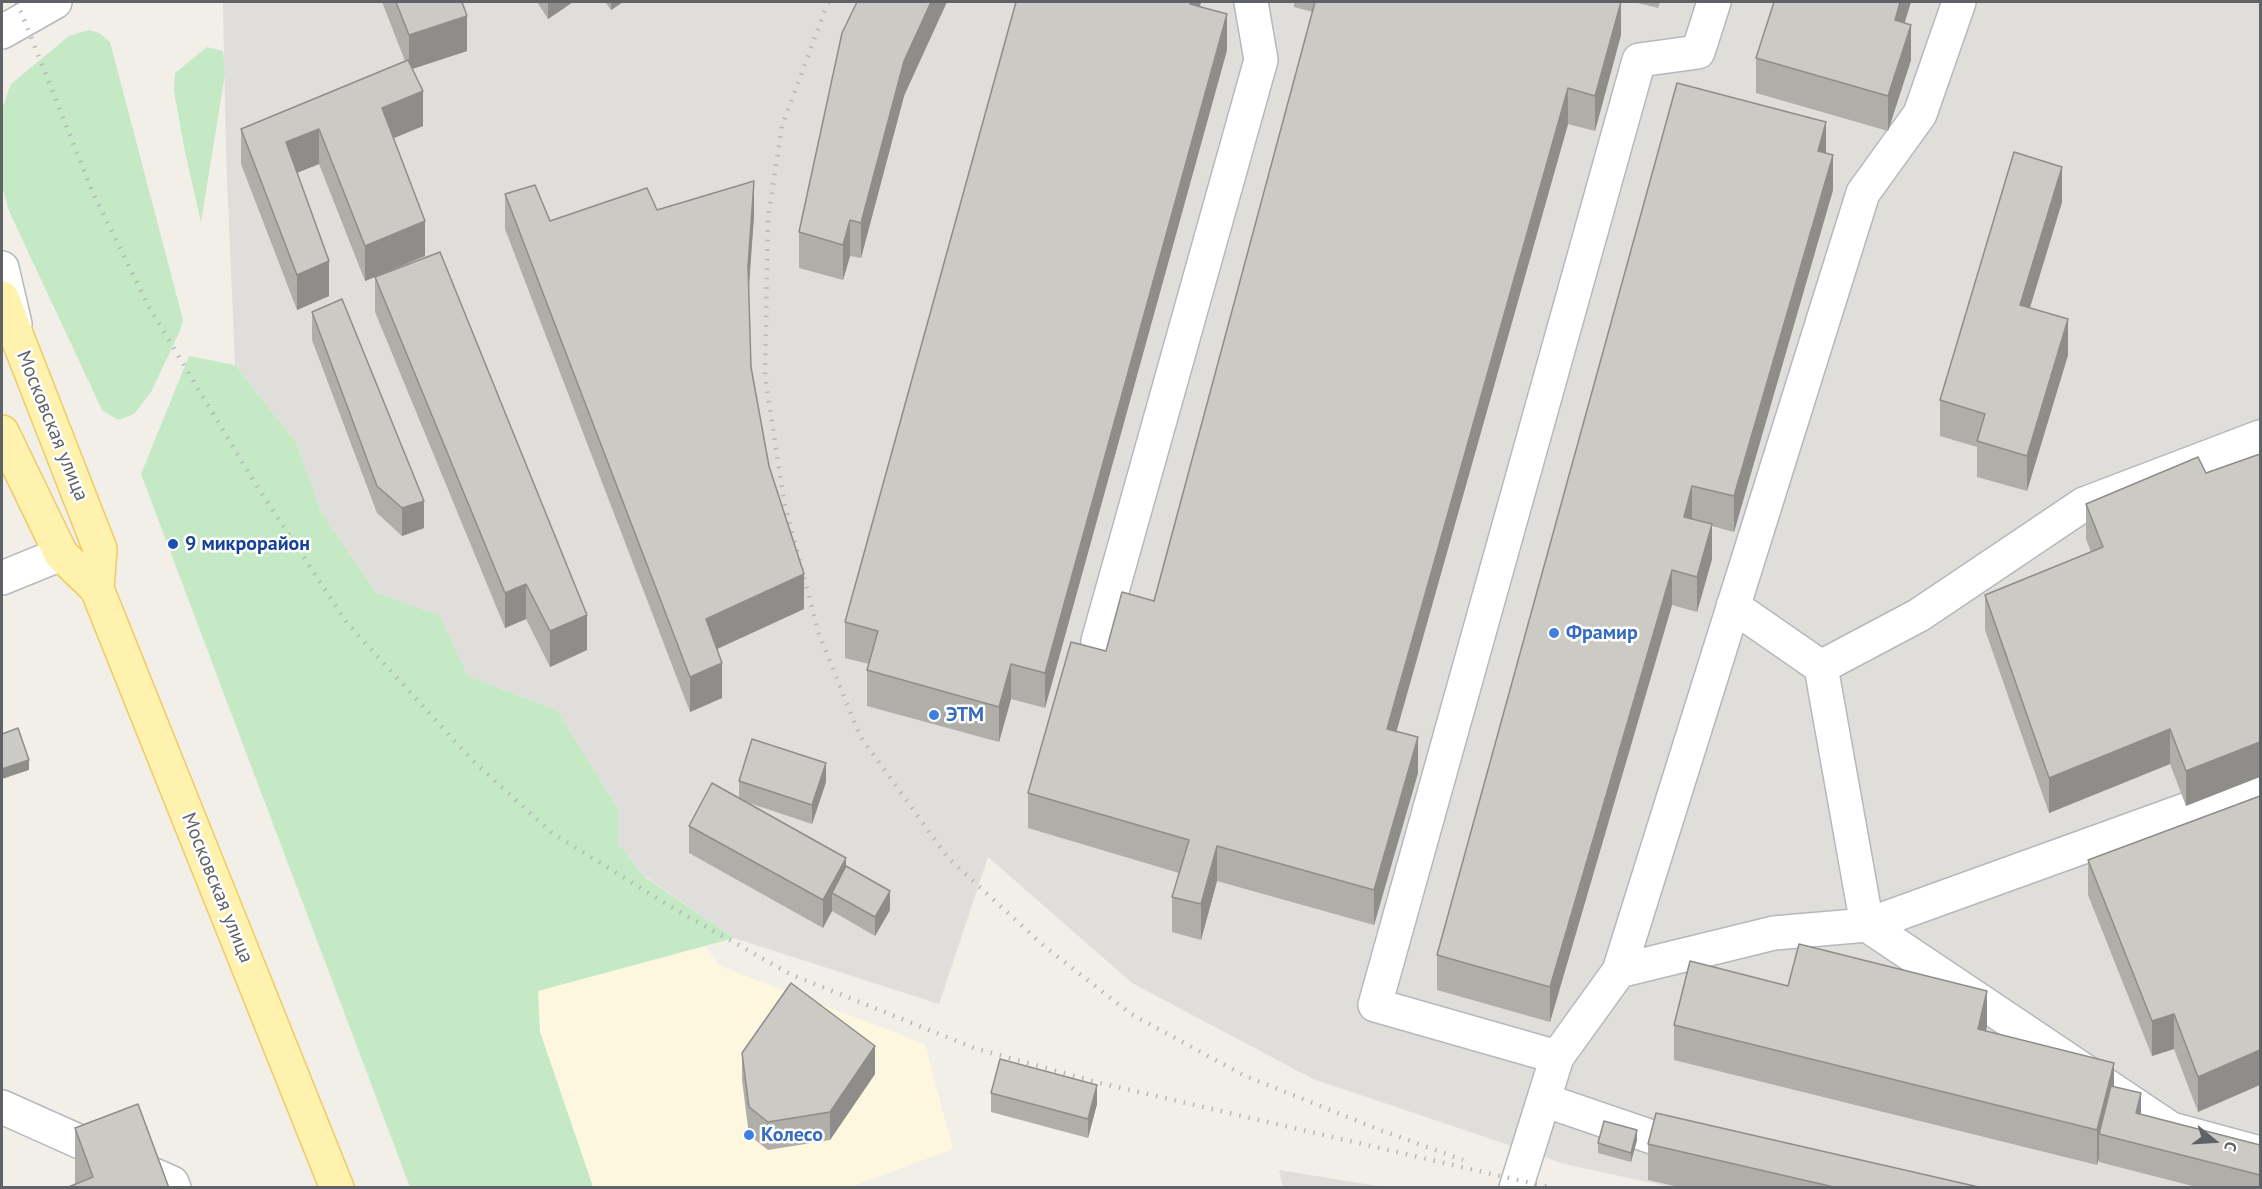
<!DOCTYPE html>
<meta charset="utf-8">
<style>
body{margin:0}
#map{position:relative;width:2262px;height:1189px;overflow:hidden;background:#f1efe8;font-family:"PT Sans",sans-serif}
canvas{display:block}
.frame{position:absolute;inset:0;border:3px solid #5f6368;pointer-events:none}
.north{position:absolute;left:2184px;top:1111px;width:60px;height:60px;-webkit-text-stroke:4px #fff;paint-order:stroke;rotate:108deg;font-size:16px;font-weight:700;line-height:24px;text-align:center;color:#5f6368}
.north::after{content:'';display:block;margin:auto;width:21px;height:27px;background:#5f6368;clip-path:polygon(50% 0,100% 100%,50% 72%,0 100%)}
</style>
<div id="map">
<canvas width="2262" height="1189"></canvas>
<div class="frame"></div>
<div class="north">С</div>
</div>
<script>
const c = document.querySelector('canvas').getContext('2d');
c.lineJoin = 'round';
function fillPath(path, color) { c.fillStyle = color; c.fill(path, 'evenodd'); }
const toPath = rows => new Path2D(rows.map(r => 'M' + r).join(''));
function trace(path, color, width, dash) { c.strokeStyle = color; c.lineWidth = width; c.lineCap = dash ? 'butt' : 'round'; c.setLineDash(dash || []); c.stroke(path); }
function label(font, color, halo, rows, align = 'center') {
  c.font = font + ' "PT Sans",sans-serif'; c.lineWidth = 5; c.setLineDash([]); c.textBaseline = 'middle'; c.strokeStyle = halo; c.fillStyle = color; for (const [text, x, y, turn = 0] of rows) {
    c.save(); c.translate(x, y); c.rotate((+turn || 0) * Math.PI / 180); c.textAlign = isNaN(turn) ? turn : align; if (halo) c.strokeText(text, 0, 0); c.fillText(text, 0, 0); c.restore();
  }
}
fillPath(toPath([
 [705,946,720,966,925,1044,953,1149,850,1187,593,1187,540,1032,538,991]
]), '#fef7e0');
fillPath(toPath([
 [223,2,2260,2,2260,1187,1674,1188,1565,1164,1313,1079,1132,983,988,857,939,1004,734,938,645,876,617,844,618,809,558,711,468,676,440,616,376,592,322,514,296,442,235,365,226,154],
 [1279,1170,1384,1187,1386,1187,1283,1187]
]), '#e0deda');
fillPath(toPath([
 [89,30,99,33,110,42,183,320,179,333,151,392,134,414,118,420,102,410,9,211,2,186,2,109,11,84,69,36],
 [207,47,223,51,225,74,201,222,185,152,174,91,175,73],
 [189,356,235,365,296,442,322,514,376,592,440,616,468,676,558,711,618,809,618,844,645,877,734,938,538,991,540,1032,593,1187,410,1187,141,474]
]), '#c5e8c5');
const minor = toPath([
 [2,32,55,2],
 [2,268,15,324],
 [2,578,61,554],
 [1733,606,1821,667,1919,615,2084,504,2260,437],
 [1098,641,1261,60,1251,2],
 [1821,667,1867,925,2260,783],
 [1619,971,1863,193,1920,114,1959,2],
 [1557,1057,1619,971,1774,933,1867,925,2171,1129,2260,1153],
 [1544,1100,1652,1137,1694,1147],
 [2,1107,172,1183,174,1188],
 [1516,1188,1557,1057,1375,1005,1639,60,1698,52,1714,2]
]);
const major = toPath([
 [2,298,100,549,97,589],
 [2,432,61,554,97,589,337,1188]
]);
trace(minor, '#b5b8bc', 36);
trace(major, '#f2c960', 36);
trace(minor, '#fff', 33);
trace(major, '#fff2af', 33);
trace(toPath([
 [17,2,93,193,149,307,253,480,347,623,472,760,552,833,678,911,790,974,974,1048,1100,1083,1552,1188],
 [828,2,782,126,768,218,765,376,784,501,819,634,860,736,948,858,1044,946,1131,1014,1243,1075,1380,1130,1463,1160]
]), '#b6b7b8', 4.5, [1.5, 8]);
fillPath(toPath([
 [382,2,462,2,467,51,412,69,423,126,394,138,425,256,376,276,587,650,550,667,526,619,505,628,375,312,375,277,365,281,319,164,297,173,329,296,297,310,241,164,241,129,405,61],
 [537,2,573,2,548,19],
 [605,2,623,2,611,10],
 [1016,2,1201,2,1200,7,1227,50,1045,708,1011,699,999,742,867,706,867,670,869,664,845,658,845,622],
 [1294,2,1621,2,1621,35,1595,131,1568,124,1396,732,1418,773,1374,925,1217,881,1201,940,1172,932,1172,897,1179,873,1028,828,1028,793,1106,651,1154,601,1313,12,1294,7],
 [1634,2,1660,2,1658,8],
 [1905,23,1911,60,1888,131,1756,93,1756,58],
 [904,96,861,258,850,256,843,280,799,268,799,232],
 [1826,153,1833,190,1734,532,1712,526,1712,559,1697,612,1672,605,1550,1022,1437,990,1437,955],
 [505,194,550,221,657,210,754,216,748,290,751,367,769,466,804,609,717,649,722,698,690,712,505,229],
 [2062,202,2030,308,2068,355,2027,491,1977,477,1977,447,1940,436,1940,400],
 [312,312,424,528,402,536,377,513,312,340],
 [2198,457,2186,806,2170,764,2049,813,1985,630,1985,595,2091,552,2086,539,2086,504],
 [739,781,826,782,812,824,746,802,846,866,890,910,875,936,832,911,823,928,689,853,689,826,739,798],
 [2260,796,2198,1112,2174,1049,2152,1056,2088,895,2088,860],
 [1674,1025,1987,1026,1986,1031,2114,1086,2141,1114,2260,1145,2260,1188,2200,1188,2099,1162,2099,1158,2097,1165,1674,1060],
 [742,1053,875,1074,830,1140,768,1150,749,1135,742,1080],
 [991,1093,1097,1104,1088,1138,991,1112],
 [75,1128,169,1188,75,1184],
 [1637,1140,1631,1162,1598,1153,1598,1143],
 [1648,1144,1983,1188,1683,1188,1648,1180]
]), '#afaea9');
fillPath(toPath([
 [548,2,573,2,548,19],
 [611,2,623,2,611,10],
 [931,2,947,2,904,96,861,258,861,223,904,61],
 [1191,2,1201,2,1190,40,1190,4],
 [1621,2,1621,35,1595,131,1595,96],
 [1900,2,1911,2,1895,55,1895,20],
 [1227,14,1227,50,1045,708,1045,673],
 [467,16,467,51,409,70,409,35],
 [1911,25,1911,60,1888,131,1888,96],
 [1568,88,1568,124,1387,765,1387,729],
 [423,91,423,126,382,143,382,108],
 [1826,122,1826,157,1818,151],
 [319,129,319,164,286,177,286,142],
 [1833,155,1833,190,1734,532,1734,496],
 [2062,167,2062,202,2020,340,2020,305],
 [754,181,754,216,748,301,748,266],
 [850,220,850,256,843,280,843,245],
 [425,221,425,256,365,281,365,246],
 [329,261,329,296,297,310,297,275],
 [2068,319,2068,355,2027,491,2027,456],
 [1692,486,1692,521,1684,517],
 [424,501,424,528,402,536,402,508],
 [1712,524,1712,559,1697,612,1697,577],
 [1672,570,1672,605,1550,1022,1550,987],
 [804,574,804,609,706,654,706,619],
 [526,584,526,619,505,628,505,593],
 [587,615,587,650,550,667,550,631],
 [722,663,722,698,690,712,690,677],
 [1011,664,1011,699,999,742,999,707],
 [2170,729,2170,764,2049,813,2049,778],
 [1418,737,1418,773,1374,925,1374,890],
 [2260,742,2260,777,2186,806,2186,771],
 [29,760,29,770,2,779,2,769],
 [826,763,826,782,812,824,812,805],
 [1217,846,1217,881,1201,940,1201,904],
 [846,858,846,885,832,893,832,911,823,928,823,900],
 [890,891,890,910,875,936,875,917],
 [1987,991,1987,1026,1978,1065,1978,1029],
 [2174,1014,2174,1049,2152,1056,2152,1021],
 [875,1046,875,1074,830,1140,830,1112],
 [2260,1050,2260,1085,2198,1112,2198,1077],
 [2114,1063,2114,1098,2099,1134,2099,1158,2097,1165,2097,1130],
 [1097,1085,1097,1104,1088,1138,1088,1119],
 [2141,1093,2141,1121,2136,1113],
 [1637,1130,1637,1140,1631,1162,1631,1153]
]), '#8f8d8a');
const building = toPath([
 [396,2,462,2,467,16,409,35,396,2],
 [857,2,931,2,904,61,861,223,850,220,843,245,799,232,842,33,857,2],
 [1016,2,1191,2,1190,4,1227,14,1045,673,1011,664,999,707,867,670,878,631,845,622,1016,2],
 [1315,2,1621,2,1595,96,1568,88,1387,729,1418,737,1374,890,1217,846,1201,904,1172,897,1189,840,1028,793,1071,642,1106,651,1122,592,1154,601,1315,2],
 [1774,2,1900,2,1895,20,1911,25,1888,96,1756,58,1774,2],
 [408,60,423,91,382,108,425,221,365,246,319,129,286,142,329,261,297,275,241,129,408,60],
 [1677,83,1826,122,1818,151,1833,155,1734,496,1692,486,1684,517,1712,524,1697,577,1672,570,1550,987,1437,955,1677,83],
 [2014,152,2062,167,2020,305,2068,319,2027,456,1977,441,1985,414,1940,400,2014,152],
 [754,181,748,266,751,367,769,466,804,574,706,619,722,663,690,677,505,194,535,185,550,221,647,188,657,210,754,181],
 [440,252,587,615,550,631,526,584,505,593,375,277,440,252],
 [342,299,424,501,402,508,377,486,312,312,342,299],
 [2260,454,2260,742,2186,771,2170,729,2049,778,1985,595,2103,547,2086,504,2198,457,2206,473,2260,454],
 [18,728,29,760,2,769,2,734,18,728],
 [752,739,826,763,812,805,739,781,752,739],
 [712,783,846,858,823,900,689,826,712,783],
 [2260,796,2260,1050,2198,1077,2174,1014,2152,1021,2088,860,2260,796],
 [846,866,890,891,875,917,832,893,846,866],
 [1799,944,1987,991,1978,1029,2114,1063,2097,1130,1674,1025,1690,961,1788,986,1799,944],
 [791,983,875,1046,830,1112,768,1122,749,1107,742,1053,791,983],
 [1000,1059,1097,1085,1088,1119,991,1093,1000,1059],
 [2111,1086,2141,1093,2136,1113,2260,1145,2260,1175,2099,1134,2111,1086],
 [138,1104,169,1188,66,1188,93,1177,75,1128,138,1104],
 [1656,1113,1983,1188,1838,1188,1648,1144,1656,1113],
 [1604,1121,1637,1130,1631,1153,1598,1143,1604,1121]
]);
fillPath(building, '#cccac5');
trace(building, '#8f8d8a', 1.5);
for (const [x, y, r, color] of [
 [173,544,6,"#1a4fb4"],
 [1554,633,6,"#3f7fe0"],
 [934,715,6,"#3f7fe0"],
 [749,1135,6,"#3f7fe0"]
]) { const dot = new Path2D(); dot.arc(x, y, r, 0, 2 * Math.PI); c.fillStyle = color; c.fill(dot); trace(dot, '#fff', 2); }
label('20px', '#5f6368', '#fff', [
 ["Московская улица",52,426,68],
 ["Московская улица",217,888,68]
]);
label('bold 20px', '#164399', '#fff', [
 ["9 микрорайон",185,544]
], 'left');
label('bold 20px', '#366cbe', '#fff', [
 ["Фрамир",1566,633],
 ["ЭТМ",946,715],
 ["Колесо",761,1135]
], 'left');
</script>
